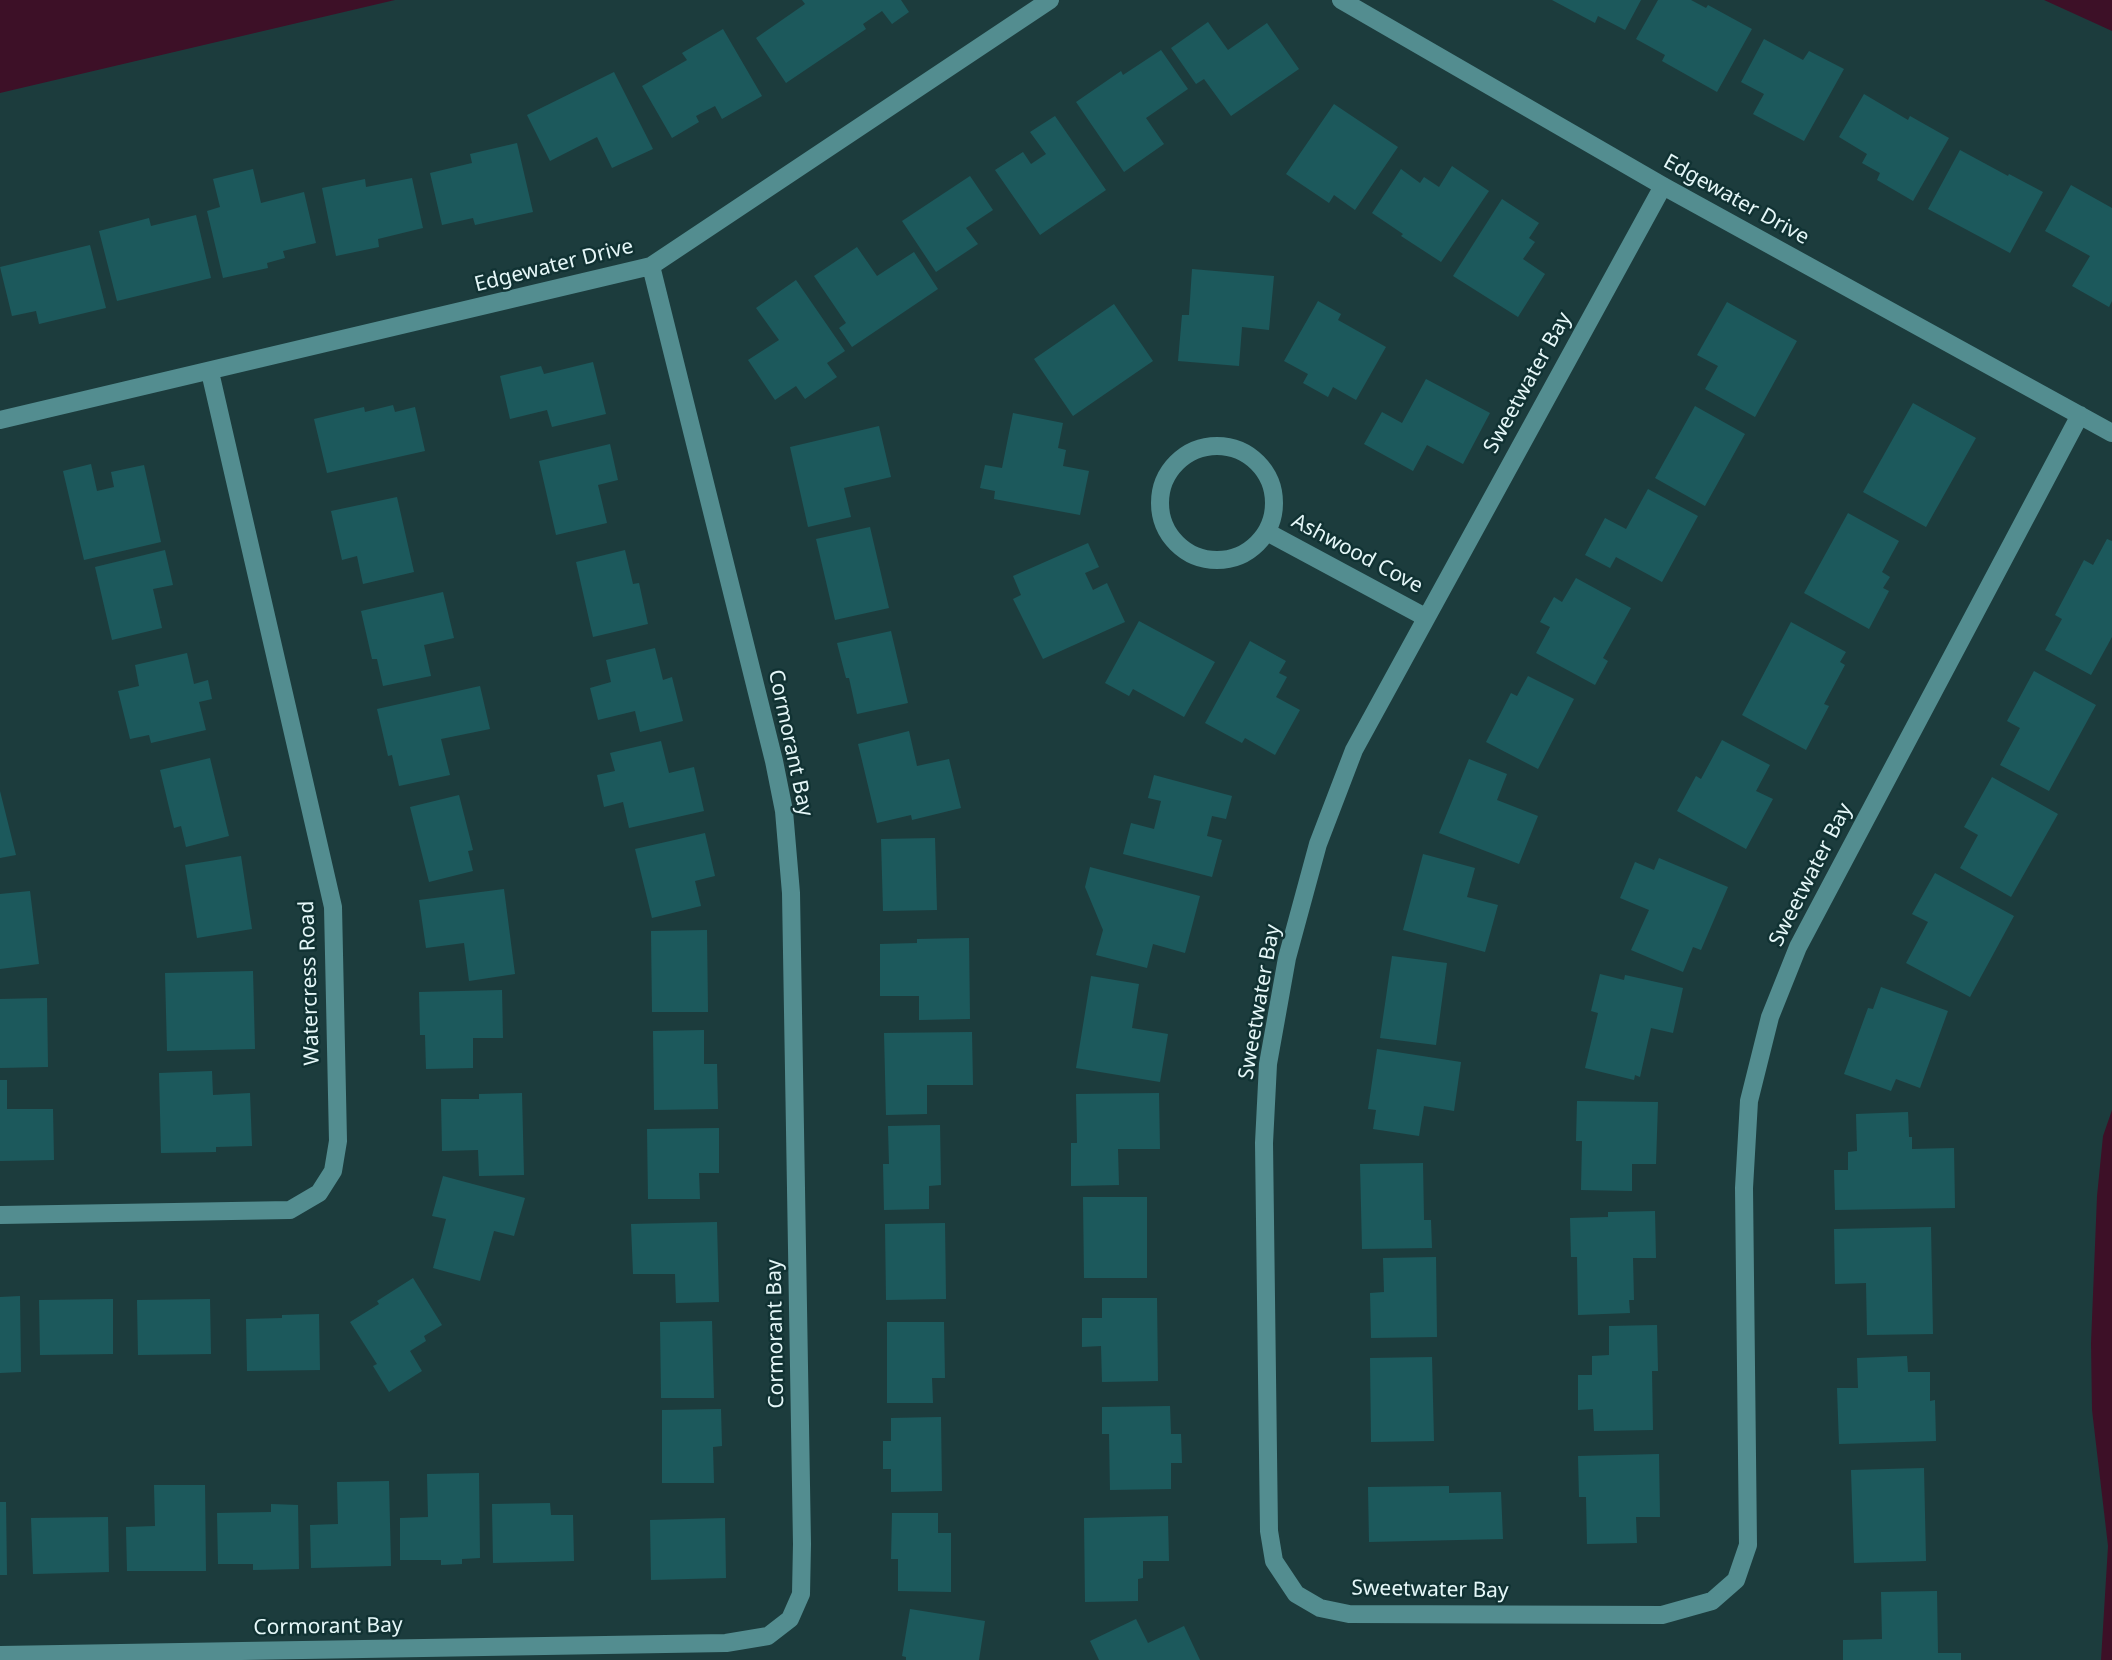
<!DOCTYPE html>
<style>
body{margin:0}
canvas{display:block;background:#1c3c3d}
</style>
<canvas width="2112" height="1660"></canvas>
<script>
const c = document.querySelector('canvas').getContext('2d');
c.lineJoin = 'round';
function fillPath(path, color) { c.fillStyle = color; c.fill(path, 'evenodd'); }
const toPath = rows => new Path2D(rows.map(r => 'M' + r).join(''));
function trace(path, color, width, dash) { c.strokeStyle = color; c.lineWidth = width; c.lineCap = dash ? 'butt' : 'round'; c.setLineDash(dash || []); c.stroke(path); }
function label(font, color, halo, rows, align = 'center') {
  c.font = font + ' "Noto Sans",sans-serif'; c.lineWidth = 5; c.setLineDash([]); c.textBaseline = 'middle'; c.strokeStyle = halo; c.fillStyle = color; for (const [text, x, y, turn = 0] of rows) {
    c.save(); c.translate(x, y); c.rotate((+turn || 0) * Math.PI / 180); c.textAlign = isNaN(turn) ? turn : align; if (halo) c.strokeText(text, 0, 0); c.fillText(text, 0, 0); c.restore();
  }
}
fillPath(toPath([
 [0,0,395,0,0,93],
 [2044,0,2112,0,2112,31],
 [2112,1110,2112,1660,2101,1660,2108,1546,2092,1410,2091,1343,2097,1196,2103,1136]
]), '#3d1027');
fillPath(toPath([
 [802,0,901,0,909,12,892,24,882,11,863,24,866,29,786,83,756,38,805,4],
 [1552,0,1641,0,1625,30,1598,16,1595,23],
 [1658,0,1691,0,1706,8,1708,5,1752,29,1717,92,1662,61,1665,55,1636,39],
 [1208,22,1228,50,1267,23,1299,69,1231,116,1204,79,1196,84,1171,48],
 [723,29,762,96,722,119,715,106,696,116,699,122,672,138,642,86,687,60,682,53],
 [1764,39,1803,60,1809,51,1844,69,1804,141,1753,114,1764,94,1741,82],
 [1161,50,1188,89,1146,118,1164,144,1124,172,1076,102,1121,71,1123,75],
 [614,72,653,149,612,168,597,137,550,161,527,115],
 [1864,94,1908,120,1910,116,1949,138,1913,201,1877,180,1880,173,1862,163,1867,154,1839,137],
 [1334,104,1398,147,1355,210,1334,195,1329,203,1286,174],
 [1055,116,1106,190,1040,235,995,170,1023,152,1031,164,1046,154,1030,132],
 [517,143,533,212,475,225,473,218,442,225,430,173,472,163,470,154],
 [1960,150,2008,176,2009,174,2043,192,2010,253,1928,209],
 [1452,166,1489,191,1441,262,1401,236,1403,234,1372,213,1401,169,1420,183,1424,177,1439,187],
 [253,169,261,203,304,192,316,243,283,251,285,258,267,263,268,268,223,278,207,211,220,207,213,179],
 [970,176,993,210,966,228,978,244,936,272,902,221],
 [412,178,423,228,378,239,379,247,336,256,322,188,365,179,366,187],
 [2071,185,2112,208,2112,301,2109,307,2072,286,2090,256,2045,231],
 [1502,199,1539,223,1529,238,1535,242,1523,259,1545,274,1518,317,1453,276],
 [196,215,211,278,117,301,99,231,149,218,151,226],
 [90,245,106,308,39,324,36,311,12,316,0,267],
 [857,247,877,276,914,252,938,289,852,347,839,328,846,323,814,276],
 [1192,269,1274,276,1269,330,1242,327,1239,366,1178,361,1182,315,1189,315],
 [796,280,845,351,827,363,837,377,805,399,796,386,775,400,748,360,779,340,756,308],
 [1318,301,1341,314,1338,320,1386,347,1356,400,1333,387,1328,397,1303,383,1308,374,1284,361],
 [1727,302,1797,341,1755,417,1705,389,1718,366,1697,355],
 [1114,304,1153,361,1073,416,1034,359],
 [593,362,606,414,552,427,547,410,510,419,500,376,541,366,544,374],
 [1426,379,1490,413,1463,464,1427,445,1413,471,1364,444,1382,412,1402,423],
 [1913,403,1976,438,1926,527,1863,492],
 [393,405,395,412,415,407,425,451,327,473,314,419,364,407,365,412],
 [1695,406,1745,434,1705,506,1655,478],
 [1013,413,1063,423,1058,448,1066,450,1063,466,1089,471,1080,515,994,499,995,491,980,488,985,465,1002,468],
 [879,426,891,477,844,488,851,517,808,527,790,447],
 [610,444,618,480,598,485,607,523,556,535,539,461],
 [91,464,97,491,114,487,111,472,144,465,161,542,84,560,63,471],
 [1648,489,1698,516,1662,582,1616,557,1610,568,1585,555,1605,518,1626,529],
 [397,497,414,572,363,584,357,556,342,560,331,511],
 [1848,513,1899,541,1882,572,1890,577,1883,588,1889,591,1869,629,1804,593],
 [870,527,889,608,835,620,816,539],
 [2107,539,2112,541,2112,637,2091,675,2045,650,2062,619,2055,615,2084,560,2093,565],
 [1088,543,1099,567,1085,573,1093,590,1107,583,1125,622,1043,659,1013,599,1021,595,1013,576],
 [165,550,173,585,153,589,162,628,112,640,95,567],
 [625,550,633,584,639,583,648,624,593,637,576,562],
 [1576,578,1631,608,1603,658,1608,661,1595,685,1536,653,1550,627,1540,622,1554,597,1562,602],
 [443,592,454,638,424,645,431,676,383,686,377,659,372,659,361,611],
 [1139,621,1215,662,1184,717,1133,689,1129,696,1105,683],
 [1791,622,1846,652,1840,662,1845,665,1824,704,1829,706,1806,750,1742,715],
 [891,631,908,703,857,714,849,678,846,678,837,643],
 [1250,641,1286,661,1279,673,1287,677,1276,697,1300,710,1275,755,1245,738,1242,743,1205,723],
 [655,648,663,680,672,677,683,721,640,732,635,711,598,720,590,688,611,682,606,660],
 [187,653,194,684,208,680,212,699,199,702,206,730,151,743,149,735,130,739,118,691,139,686,135,665],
 [2034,671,2096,705,2049,791,2000,765,2020,728,2007,721],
 [1528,676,1574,699,1538,769,1486,742,1511,693,1517,696],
 [480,686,490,729,441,739,450,775,399,786,392,755,388,756,377,709],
 [909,731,917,766,949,759,961,808,912,820,911,815,877,823,858,744],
 [1722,740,1770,765,1756,791,1773,799,1746,849,1677,811,1696,776,1701,779],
 [661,741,669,773,694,767,704,811,629,828,623,802,604,807,597,775,615,771,610,753],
 [210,758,229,836,186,847,181,826,174,828,160,770],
 [1469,759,1507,774,1497,800,1538,816,1519,864,1439,833],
 [1154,775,1232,796,1226,819,1212,816,1207,836,1222,840,1212,877,1123,854,1131,823,1154,829,1161,801,1148,798],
 [1992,777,2058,814,2011,897,1960,868,1978,835,1964,827],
 [0,791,16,855,0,858],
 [459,795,473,850,468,851,473,871,429,882,410,807],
 [705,833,715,876,695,881,701,906,652,918,635,849],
 [935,838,937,910,883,911,881,839],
 [1423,854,1475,868,1467,897,1498,905,1485,952,1403,930],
 [241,856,252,929,197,938,185,865],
 [1659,858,1728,887,1701,950,1693,947,1683,972,1631,950,1649,910,1620,898,1635,862,1654,870],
 [1090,867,1200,896,1185,953,1153,944,1147,968,1096,955,1103,930,1085,887],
 [1935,873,2014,916,1970,997,1906,963,1928,922,1912,914],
 [504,889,515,974,469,981,464,943,426,948,419,900],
 [30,891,39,964,0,969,0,894],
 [707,930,708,1012,652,1012,651,931],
 [969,938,970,1019,919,1020,919,996,880,996,880,944,917,943,917,939],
 [1392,956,1447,963,1436,1045,1380,1038],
 [253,971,255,1049,167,1051,165,973],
 [1600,974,1624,980,1625,975,1683,988,1673,1033,1651,1028,1640,1077,1635,1075,1634,1080,1585,1068,1598,1013,1591,1011],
 [1091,976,1139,984,1132,1028,1168,1034,1160,1082,1076,1068],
 [1881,987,1948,1011,1920,1088,1896,1079,1891,1091,1844,1074,1868,1008,1873,1009],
 [502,990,503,1038,473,1038,473,1068,426,1069,425,1035,420,1035,419,992],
 [47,998,48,1067,0,1068,0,999],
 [704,1030,704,1064,717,1064,718,1109,654,1110,653,1031],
 [972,1032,973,1085,927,1085,927,1114,886,1115,884,1033],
 [1377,1049,1461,1062,1454,1111,1424,1106,1419,1136,1373,1129,1376,1110,1368,1109],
 [212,1071,213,1095,250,1093,252,1146,216,1147,216,1152,161,1153,159,1073],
 [0,1080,7,1080,7,1109,53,1109,54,1160,0,1161],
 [522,1093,524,1175,479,1176,478,1150,442,1151,441,1099,479,1099,479,1094],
 [1159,1093,1160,1149,1118,1149,1119,1185,1071,1186,1071,1143,1077,1143,1076,1094],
 [1577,1101,1658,1102,1656,1164,1632,1164,1632,1191,1581,1190,1582,1141,1576,1141],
 [1908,1112,1909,1137,1912,1137,1912,1149,1954,1148,1955,1208,1835,1210,1834,1170,1848,1170,1848,1152,1857,1151,1856,1114],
 [940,1125,941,1185,929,1186,929,1209,884,1210,883,1164,889,1164,888,1126],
 [719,1128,719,1173,699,1173,700,1199,648,1199,647,1129],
 [1423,1163,1424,1220,1431,1220,1432,1248,1362,1249,1360,1164],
 [443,1176,525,1198,514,1236,494,1231,480,1281,433,1268,446,1219,432,1216],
 [1083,1197,1147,1197,1147,1278,1084,1278],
 [1655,1211,1656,1258,1633,1258,1634,1300,1629,1300,1630,1313,1578,1315,1577,1257,1571,1257,1570,1218,1608,1217,1608,1212],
 [717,1222,719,1302,676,1303,675,1274,633,1274,631,1224],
 [945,1223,946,1299,886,1300,885,1224],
 [1931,1227,1933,1334,1867,1335,1866,1283,1835,1284,1834,1229],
 [1436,1257,1437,1337,1371,1338,1370,1293,1384,1292,1383,1258],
 [413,1278,442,1325,424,1336,426,1341,410,1351,422,1371,389,1392,373,1366,377,1364,350,1322,379,1304,377,1301],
 [20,1296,21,1372,0,1373,0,1297],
 [1102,1298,1157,1298,1158,1381,1102,1382,1101,1346,1082,1347,1082,1318,1102,1318],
 [113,1299,113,1354,40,1355,39,1300],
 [210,1299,211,1354,138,1355,137,1300],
 [319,1314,320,1370,247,1371,246,1319,282,1318,282,1315],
 [712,1321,714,1398,661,1398,660,1322],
 [887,1322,944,1322,945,1378,932,1378,933,1403,887,1403],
 [1657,1325,1658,1371,1652,1371,1653,1430,1594,1431,1593,1409,1578,1410,1578,1375,1592,1375,1592,1356,1609,1355,1609,1326],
 [1907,1356,1908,1372,1930,1372,1930,1401,1935,1400,1936,1441,1839,1444,1837,1388,1858,1388,1857,1358],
 [1432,1357,1434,1441,1371,1442,1370,1358],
 [1170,1406,1171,1434,1181,1434,1182,1463,1171,1463,1171,1489,1110,1490,1109,1434,1102,1434,1102,1407],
 [721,1409,722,1446,713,1447,714,1483,662,1483,662,1410],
 [941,1417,942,1491,891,1492,891,1469,883,1469,883,1441,891,1441,891,1418],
 [1659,1454,1660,1517,1636,1517,1637,1543,1587,1544,1586,1497,1579,1497,1578,1456],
 [1924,1468,1926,1561,1854,1563,1851,1470],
 [479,1473,480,1558,462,1559,462,1564,441,1565,441,1560,400,1560,400,1518,428,1517,427,1474],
 [389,1481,391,1566,311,1568,310,1525,338,1524,337,1482],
 [154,1485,205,1485,206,1571,127,1571,126,1527,155,1526],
 [1449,1486,1449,1493,1501,1492,1503,1539,1369,1542,1368,1487],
 [0,1502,6,1502,7,1575,0,1575],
 [550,1503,551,1515,573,1515,574,1561,493,1563,492,1504],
 [271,1504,298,1505,299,1569,253,1570,253,1564,218,1564,217,1513,271,1512],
 [892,1513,938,1513,938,1533,951,1533,951,1592,898,1591,898,1559,891,1559],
 [1168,1516,1169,1561,1143,1561,1143,1578,1138,1579,1138,1601,1085,1602,1084,1518],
 [108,1517,109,1572,33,1574,31,1518],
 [725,1518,726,1578,651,1580,650,1520],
 [1937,1591,1938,1653,1961,1653,1961,1660,1843,1660,1843,1640,1882,1639,1881,1592],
 [910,1609,985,1621,979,1660,906,1660,906,1657,902,1656],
 [1136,1619,1148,1643,1184,1626,1200,1660,1099,1660,1090,1641]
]), '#1c595c');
trace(toPath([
 [1341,0,1663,186,2112,433],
 [1663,186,1354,750,1318,844,1287,958,1268,1064,1264,1143,1269,1531,1274,1561,1296,1594,1320,1608,1349,1614,1662,1615,1712,1601,1736,1580,1748,1545,1744,1188,1749,1101,1770,1017,1798,947,2080,415],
 [0,420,651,266,1050,0],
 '1160 503a57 57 0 1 1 114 0a57 57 0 1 1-114 0Z',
 [1267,532,1425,617],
 [0,1215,290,1210,319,1193,333,1171,338,1141,333,907,210,372],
 [0,1655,726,1643,768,1636,790,1619,801,1594,802,1544,791,893,784,811,774,761,651,266]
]), '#538d90', 18);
label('21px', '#e5f7f8', '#113233', [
 ["Edgewater Drive",1736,200,29],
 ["Edgewater Drive",554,266,-14],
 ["Sweetwater Bay",1528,383,-61],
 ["Ashwood Cove",1357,554,28],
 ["Cormorant Bay",790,743,78],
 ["Sweetwater Bay",1811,875,-63],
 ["Watercress Road",310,983,-92],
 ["Sweetwater Bay",1260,1002,-80],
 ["Cormorant Bay",776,1334,-91],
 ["Sweetwater Bay",1430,1590,1],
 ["Cormorant Bay",328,1627,-1]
]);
</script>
